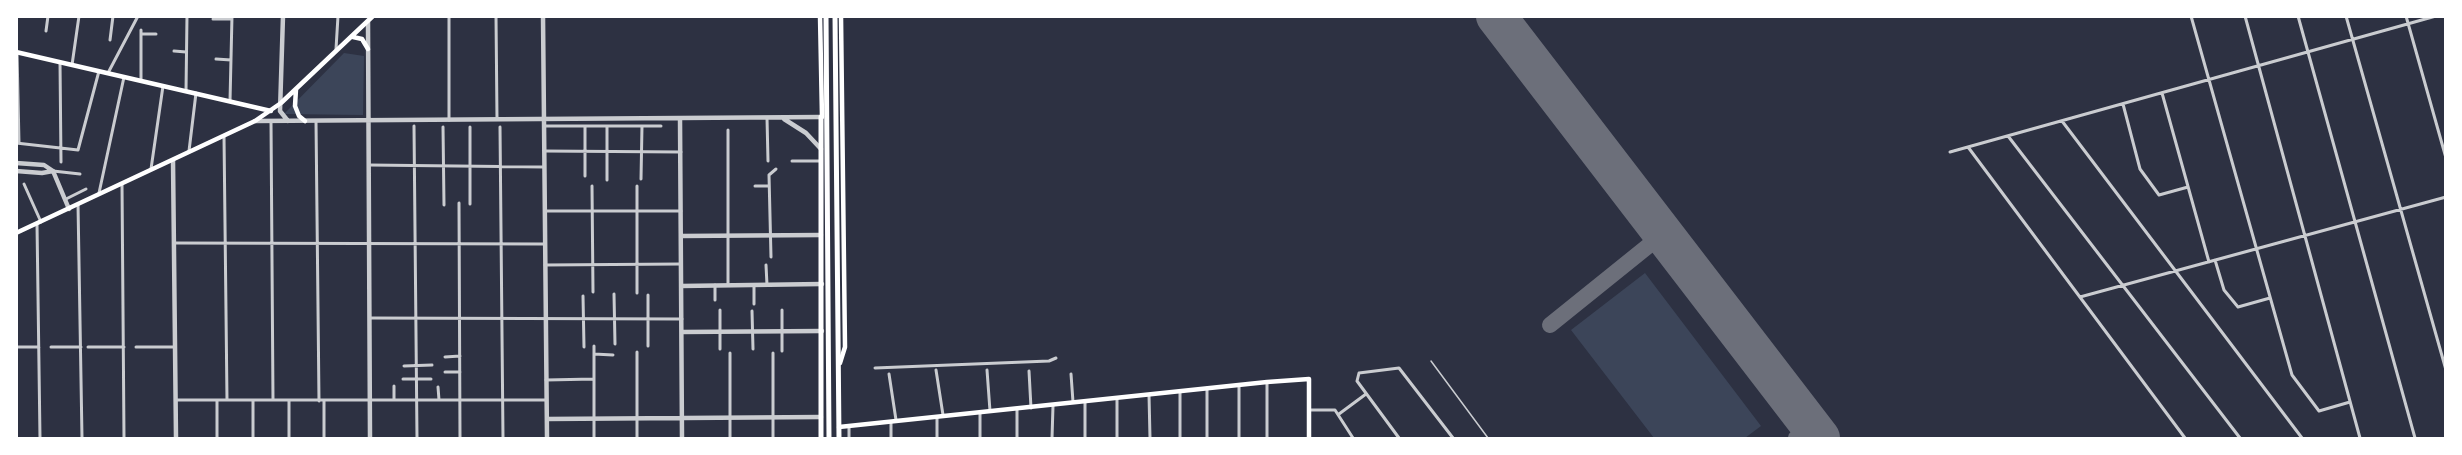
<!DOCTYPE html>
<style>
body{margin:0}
#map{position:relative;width:2462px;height:455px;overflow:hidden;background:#2d3142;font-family:"Nunito Sans",sans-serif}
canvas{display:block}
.frame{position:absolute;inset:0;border:18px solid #fff;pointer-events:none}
</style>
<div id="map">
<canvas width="2462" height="455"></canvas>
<div class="frame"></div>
</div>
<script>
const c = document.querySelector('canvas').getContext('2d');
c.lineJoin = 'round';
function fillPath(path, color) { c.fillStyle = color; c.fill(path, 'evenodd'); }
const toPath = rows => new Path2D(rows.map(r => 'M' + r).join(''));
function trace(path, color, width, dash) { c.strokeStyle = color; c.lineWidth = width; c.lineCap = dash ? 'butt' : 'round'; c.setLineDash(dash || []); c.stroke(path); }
fillPath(toPath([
 [344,53,364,56,363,115,284,114],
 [1645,273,1761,426,1745,438,1654,438,1571,330]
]), '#3c4559');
trace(toPath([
 [1550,325,1663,234],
 [1796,438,1811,427]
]), '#6c6f7a', 16);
trace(toPath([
 [1496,16,1820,438]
]), '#6c6f7a', 40);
trace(toPath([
 [1431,361,1488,438]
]), '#caccd0', 1.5);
trace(toPath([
 [496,16,497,119],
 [2191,16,2292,375,2319,411,2350,402],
 [2245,16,2360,438],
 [2298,16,2415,438],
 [2346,16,2446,370],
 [2406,16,2446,158],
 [213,19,232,19],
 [141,30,141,81],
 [46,31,48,16],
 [141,34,156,34],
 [110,40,113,16],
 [336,49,338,16],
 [174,51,186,52],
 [17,52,19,143],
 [216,59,231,60],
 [60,62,61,162],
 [72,65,79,16],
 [108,73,138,16],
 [186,91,187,16],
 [2162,93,2209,262],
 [230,101,232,16],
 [2123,104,2140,169,2159,195,2188,187],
 [767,118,768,161],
 [449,120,449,16],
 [271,121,273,400],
 [316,121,319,401],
 [2062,121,2302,438],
 [414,126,417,438],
 [544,126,661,126],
 [607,126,607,180],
 [443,127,444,205],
 [470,127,470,204],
 [500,127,503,438],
 [728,130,728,285],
 [224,136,227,400],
 [2008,136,2240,438],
 [16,143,78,150,99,71],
 [1968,147,2185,438],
 [189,151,196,93],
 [544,151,681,152],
 [1950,152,2436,16],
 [792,161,821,161],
 [369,165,544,167],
 [151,169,163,86],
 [53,171,80,174],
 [585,176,585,126],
 [641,179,642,126],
 [24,184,41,222],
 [122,184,124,438],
 [592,186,593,292],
 [637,186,637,293],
 [755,186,769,186],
 [99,193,124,77],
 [66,199,86,189],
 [459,203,460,438],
 [78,204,82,438],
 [545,211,681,211],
 [37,224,40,438],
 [174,243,544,244],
 [771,257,769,175,776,169],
 [2215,260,2224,290,2238,307,2270,298],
 [545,265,681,264],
 [766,265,767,285],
 [754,285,754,304],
 [614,294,615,344],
 [583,296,584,347],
 [2080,297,2446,197],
 [715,300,715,285],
 [752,311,753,349],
 [370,318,682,319],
 [594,346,594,438],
 [648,346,648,295],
 [16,347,39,347],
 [51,347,81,347],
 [88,347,124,347],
 [136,347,175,347],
 [720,349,720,310],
 [782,351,782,310],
 [637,352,637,438],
 [594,354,613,355],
 [445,357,460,356],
 [404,366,432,365],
 [875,368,1049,361,1056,358],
 [936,370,943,415],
 [987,370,990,411],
 [1029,371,1031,408],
 [445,372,460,372],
 [889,374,896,420],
 [1071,374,1073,402],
 [403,379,431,379],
 [546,380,594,379],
 [1267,382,1267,438],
 [1239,385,1239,438],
 [438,387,439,400],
 [1207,388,1207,438],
 [1149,395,1150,438],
 [176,400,546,400],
 [217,400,217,438],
 [253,400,253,438],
 [324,400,324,438],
 [394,400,394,386],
 [1085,401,1085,438],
 [1017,409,1017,438],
 [1309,410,1335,410,1353,438],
 [980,412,980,438],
 [1339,414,1366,394],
 [937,418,937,438],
 [891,422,891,438],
 [849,426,849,438],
 [289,438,289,401],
 [730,438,730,353],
 [773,438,773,353],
 [1052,438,1053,406],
 [1117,438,1117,398],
 [1180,438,1180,391],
 [1399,438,1357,381,1359,373,1399,368,1453,438]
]), '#caccd0', 3);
trace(toPath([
 [283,16,280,111,288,121],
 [543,16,547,438],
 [368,22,370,438],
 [680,118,682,438],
 [784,119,806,133,821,149],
 [255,121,821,117],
 [173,160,176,438],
 [16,163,44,165,53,171],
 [16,171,42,173,53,171],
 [53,171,69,209],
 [681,236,821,235],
 [681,286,822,284],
 [682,332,822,331],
 [547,419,821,417]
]), '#caccd0', 4.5);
trace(toPath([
 [820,16,822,117],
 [353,37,362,39,368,49],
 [16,52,271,111],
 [296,89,295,106,299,116,305,121],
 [16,233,255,121,281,103,373,16],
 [840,363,845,347,841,16],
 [839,427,1267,382,1309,379,1309,438]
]), '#fff', 4.5);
trace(toPath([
 [826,16,829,438],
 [835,16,839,438],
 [821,117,821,438]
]), '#fff', 5);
</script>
